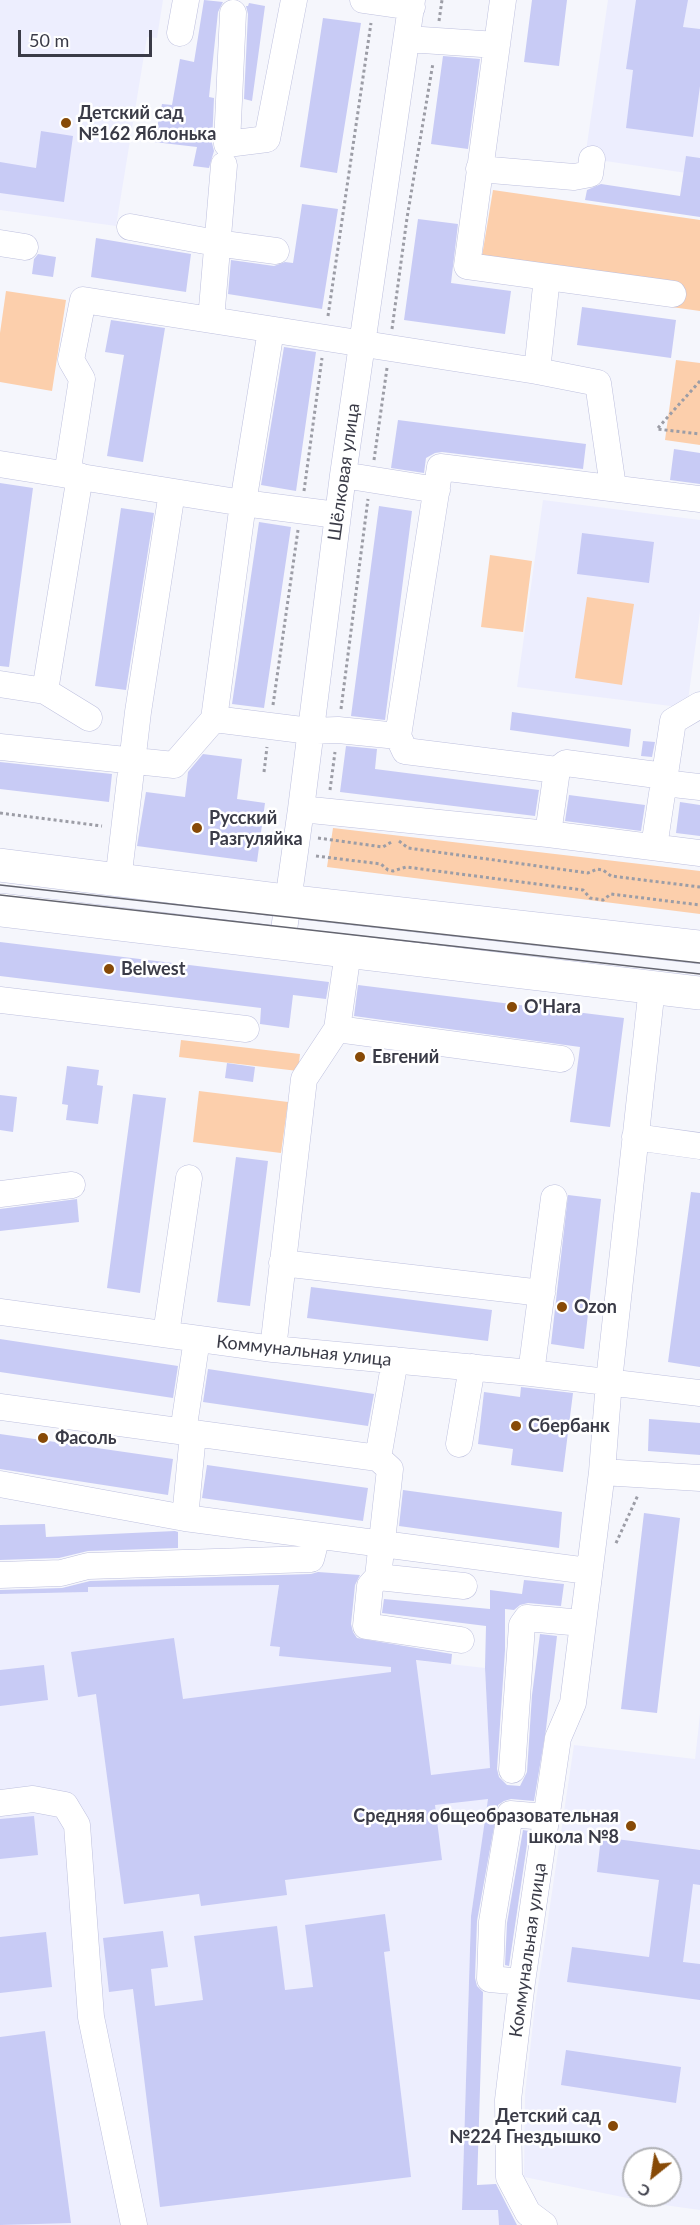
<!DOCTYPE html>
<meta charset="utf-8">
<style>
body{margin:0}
#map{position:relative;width:700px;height:2225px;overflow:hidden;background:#f5f6fc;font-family:Lato,sans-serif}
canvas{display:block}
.north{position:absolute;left:622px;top:2147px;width:60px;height:60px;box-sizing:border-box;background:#fff;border:2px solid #b0b1b5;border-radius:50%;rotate:210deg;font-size:16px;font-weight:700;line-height:24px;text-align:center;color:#3a3b47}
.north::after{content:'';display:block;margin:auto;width:21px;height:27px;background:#874a07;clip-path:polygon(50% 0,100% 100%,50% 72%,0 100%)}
.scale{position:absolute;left:18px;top:30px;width:134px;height:27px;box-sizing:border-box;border:3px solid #3a3b47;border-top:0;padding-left:8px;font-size:18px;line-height:21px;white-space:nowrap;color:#3a3b47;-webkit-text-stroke:4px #fff;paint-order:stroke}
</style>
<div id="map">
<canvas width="700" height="2225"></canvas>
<div class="north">С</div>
<div class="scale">50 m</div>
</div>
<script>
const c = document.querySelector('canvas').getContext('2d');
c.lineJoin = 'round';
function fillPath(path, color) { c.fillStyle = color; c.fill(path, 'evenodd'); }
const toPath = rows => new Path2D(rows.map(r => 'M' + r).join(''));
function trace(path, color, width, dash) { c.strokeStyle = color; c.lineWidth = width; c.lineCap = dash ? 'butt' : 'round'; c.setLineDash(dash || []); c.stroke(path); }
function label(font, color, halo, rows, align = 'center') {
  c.font = font + ' Lato,sans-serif'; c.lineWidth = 5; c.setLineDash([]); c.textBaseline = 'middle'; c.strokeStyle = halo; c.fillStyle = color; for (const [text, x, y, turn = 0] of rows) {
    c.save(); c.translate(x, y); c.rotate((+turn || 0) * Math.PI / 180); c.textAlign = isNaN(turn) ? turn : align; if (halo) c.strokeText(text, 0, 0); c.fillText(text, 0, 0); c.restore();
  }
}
fillPath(toPath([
 [0,0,163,0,157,38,147,37,116,226,0,210],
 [608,0,700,0,700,175,585,158],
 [543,500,700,520,700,612,687,708,517,687],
 [279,1585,270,1646,361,1654,485,1668,491,1782,471,1916,462,2210,498,2210,499,2225,0,2225,0,1594,88,1592,88,1587],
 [700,1715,700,2210,657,2204,524,2177,525,2094,535,2006,574,1745,695,1759],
 [634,2159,670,2159,670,2195,634,2195]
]), '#edeefe');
fillPath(toPath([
 [493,190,700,220,700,311,478,280],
 [6,291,66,300,52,391,0,382,0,333],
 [676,360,700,363,700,445,665,440],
 [490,555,532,561,523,632,481,627],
 [587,597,634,604,622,685,575,678],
 [333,828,700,871,700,914,327,867],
 [181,1040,300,1054,298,1071,179,1057],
 [199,1091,288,1102,281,1153,193,1142]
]), '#fccfac');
fillPath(toPath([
 [204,0,223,2,218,12,209,97,214,98,212,143,214,151,209,168,193,166,197,147,154,142,162,104,172,105,180,59,194,62],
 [532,0,567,0,559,66,524,62],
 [636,0,688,0,683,27,700,29,700,86,693,137,626,128,633,70,626,69],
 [249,3,265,6,252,101,244,99,248,14,246,6,248,6],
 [323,18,361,23,337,173,300,167],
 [443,56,480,59,468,149,431,144],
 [41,131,73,136,64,202,0,193,0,162,36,168],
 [686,156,700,158,700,217,585,200,587,190,601,184,680,196],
 [302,204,338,209,322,309,228,294,231,260,274,266,285,262,293,263],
 [418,219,458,224,451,283,511,291,505,334,404,320],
 [96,238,191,254,186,292,91,277],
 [38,254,56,257,53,277,32,274,34,259],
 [582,307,676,320,671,358,577,345],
 [111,320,165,328,143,462,107,456,124,355,105,352],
 [284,347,316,352,296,491,261,485],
 [398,420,586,444,583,469,442,452,435,453,426,458,424,473,391,468],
 [674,449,700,453,700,484,670,480],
 [0,483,33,488,9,667,0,666],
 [379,506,412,511,385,720,351,716],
 [121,508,154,513,126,690,95,686],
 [259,522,291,527,264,708,232,704],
 [582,533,654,542,649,583,577,574],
 [512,712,631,729,629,747,510,730],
 [643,741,655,742,652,757,641,756],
 [346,746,377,749,375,769,539,790,535,816,340,792],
 [203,754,242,759,237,799,265,803,257,862,137,846,146,792,185,797,188,772],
 [0,762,112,774,109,802,0,789],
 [569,795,645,805,641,831,565,821],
 [680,802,700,805,700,836,676,833],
 [0,942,329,982,326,999,293,995,289,1028,260,1024,261,1008,0,976],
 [358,985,624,1018,610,1127,570,1122,580,1047,354,1016],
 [227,1063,255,1067,253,1082,225,1078],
 [67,1066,99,1070,97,1085,103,1086,98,1124,66,1120,68,1105,62,1104],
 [133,1094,166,1098,140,1293,107,1288],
 [0,1095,17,1097,13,1132,0,1130],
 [236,1157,268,1161,250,1306,217,1302],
 [691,1192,700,1193,700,1367,668,1362],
 [568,1195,601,1199,584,1349,551,1344],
 [77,1199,79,1222,0,1231,0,1209],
 [311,1287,492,1310,488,1341,307,1318],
 [0,1339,178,1366,173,1398,0,1372],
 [208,1369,374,1394,368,1426,203,1402],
 [521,1387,573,1393,563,1472,511,1465,513,1449,478,1444,484,1392,520,1397],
 [649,1419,700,1423,700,1455,648,1451],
 [0,1434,173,1459,168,1495,0,1469],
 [207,1465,368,1488,363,1521,202,1498],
 [403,1490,562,1512,559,1548,399,1526],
 [644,1513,680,1518,657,1713,621,1709],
 [45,1524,46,1537,175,1531,178,1532,178,1548,88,1551,59,1558,0,1560,0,1525],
 [318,1572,360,1575,355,1585,351,1624,353,1632,357,1638,452,1654,451,1664,416,1660,431,1775,490,1768,485,1668,486,1626,382,1613,384,1599,490,1609,490,1590,522,1594,524,1580,564,1584,561,1606,528,1603,520,1605,514,1610,505,1609,505,1650,497,1769,499,1777,507,1785,520,1786,527,1772,532,1695,540,1634,557,1636,546,1729,534,1801,511,1799,504,1801,498,1805,477,1921,475,1978,477,1986,483,1992,477,2185,496,2184,517,2225,499,2225,498,2210,462,2210,471,1916,488,1799,435,1805,442,1860,285,1880,287,1895,201,1906,199,1894,124,1904,96,1694,78,1697,71,1652,174,1638,183,1699,391,1672,391,1667,279,1656,280,1647,270,1646,279,1585,88,1587,88,1592,0,1594,0,1590,62,1588,90,1581,311,1574],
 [44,1665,48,1700,0,1706,0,1670],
 [34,1816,38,1855,0,1859,0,1819],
 [523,1830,529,1831,509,1966,505,1965,507,1923],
 [601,1837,700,1850,700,1885,693,1884,683,1962,700,1964,700,2000,567,1982,572,1947,649,1957,659,1880,597,1872],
 [385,1914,390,1951,384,1952,411,2177,160,2207,133,1989,109,1992,103,1938,163,1931,168,1967,151,1969,155,2006,203,2000,194,1936,277,1926,285,1990,313,1987,305,1925],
 [46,1932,52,1987,0,1993,0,1937],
 [45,2031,71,2223,0,2225,0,2037],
 [566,2050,681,2067,676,2103,561,2085]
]), '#c8cbf5');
const minor = toPath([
 [363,0,412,7],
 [503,0,467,266,673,294],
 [233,13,227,144,267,139,294,0],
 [180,33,186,0],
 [407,39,497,45],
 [224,165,211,320,537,371,598,383,613,487],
 [479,169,574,177,590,174,592,159],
 [130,227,216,243,276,251],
 [0,243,25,247],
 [537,371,547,277],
 [0,464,243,503,337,515],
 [67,475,82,379,71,360,83,300,211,320],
 [343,475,437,490],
 [0,684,45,691,89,718],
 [45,691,80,476],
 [214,719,243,503,271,330],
 [398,736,440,467,700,499],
 [0,747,174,765,214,719,310,731,338,730,398,736,405,751,557,770,566,763,657,775,664,783,700,787],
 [301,809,548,834,700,853],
 [548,834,557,770],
 [654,847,673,721,700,705],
 [118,881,138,712,172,492],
 [282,944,301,809,343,475,412,0],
 [0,1000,246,1029],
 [337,1029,561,1059],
 [635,1137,700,1146],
 [0,1194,72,1185],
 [282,1263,542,1293],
 [0,1312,273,1349,531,1373,700,1393],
 [166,1334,189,1178],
 [273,1349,304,1079,337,1029,348,952],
 [395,1360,378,1458,390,1469,378,1577,464,1586],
 [531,1373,554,1198],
 [0,1407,378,1458],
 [183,1432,197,1339],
 [459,1444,472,1367],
 [602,1472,700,1478],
 [0,1484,185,1518,588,1571],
 [185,1518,193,1434],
 [0,1575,61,1573,88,1566,311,1559,317,1536],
 [378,1577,370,1586,366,1626,461,1640],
 [512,1770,522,1625,527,1618,582,1623],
 [0,1803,33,1799,65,1805,77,1825,91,2017,134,2225],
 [522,1982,490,1979,492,1922,510,1814,546,1817],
 [544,2225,528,2213,509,2177,508,2100,522,1982,558,1738,573,1703,602,1472,609,1381,652,987]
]);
const highway = toPath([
 [0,865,287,901,700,947],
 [0,910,700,993]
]);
trace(minor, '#bec0de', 27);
trace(highway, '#bec0de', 34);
trace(toPath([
 [439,21,442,0],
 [328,316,371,23],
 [392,329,407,218,433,63],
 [700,381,657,429,700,434],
 [374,460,387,368],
 [304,491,322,358],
 [273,705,298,530],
 [341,709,368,499],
 [264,772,267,747],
 [330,790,335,752],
 [0,813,102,826],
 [318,838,383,847,393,841],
 [399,841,408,848,588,873,597,869,603,870,611,876,700,887],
 [316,856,381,864,388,870,393,871,406,867,583,890,590,898,603,900,611,894,700,905],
 [616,1543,638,1495]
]), '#9c9da6', 3, [3, 3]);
trace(minor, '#fff', 26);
trace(highway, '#fff', 33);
trace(toPath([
 [0,885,700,963],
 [0,895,700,974]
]), '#64656f', 1.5);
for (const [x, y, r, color] of [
 [66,123,6,"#874a07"],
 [197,828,6,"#874a07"],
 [109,969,6,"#874a07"],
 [512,1007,6,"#874a07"],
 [360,1057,6,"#874a07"],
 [562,1307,6,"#874a07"],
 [516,1426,6,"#874a07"],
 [43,1438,6,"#874a07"],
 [631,1826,6,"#874a07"],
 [613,2126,6,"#874a07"]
]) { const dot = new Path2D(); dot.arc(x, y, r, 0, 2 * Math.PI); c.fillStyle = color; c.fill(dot); trace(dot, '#fff', 2); }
label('bold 18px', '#3a3b47', '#fff', [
 ["Детский сад",78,113],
 ["№162 Яблонька",78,134],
 ["Русский",209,818],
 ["Разгуляйка",209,839],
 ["Belwest",121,969],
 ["O'Hara",524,1007],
 ["Евгений",372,1057],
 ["Ozon",574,1307],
 ["Сбербанк",528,1426],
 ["Фасоль",55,1438],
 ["Средняя общеобразовательная",619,1816,"right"],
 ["школа №8",619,1837,"right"],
 ["Детский сад",601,2116,"right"],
 ["№224 Гнездышко",601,2137,"right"]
], 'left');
label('18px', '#3a3b47', '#fff', [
 ["Шёлковая улица",344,472,-82],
 ["Коммунальная улица",304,1351,6],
 ["Коммунальная улица",528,1950,-82]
]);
</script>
